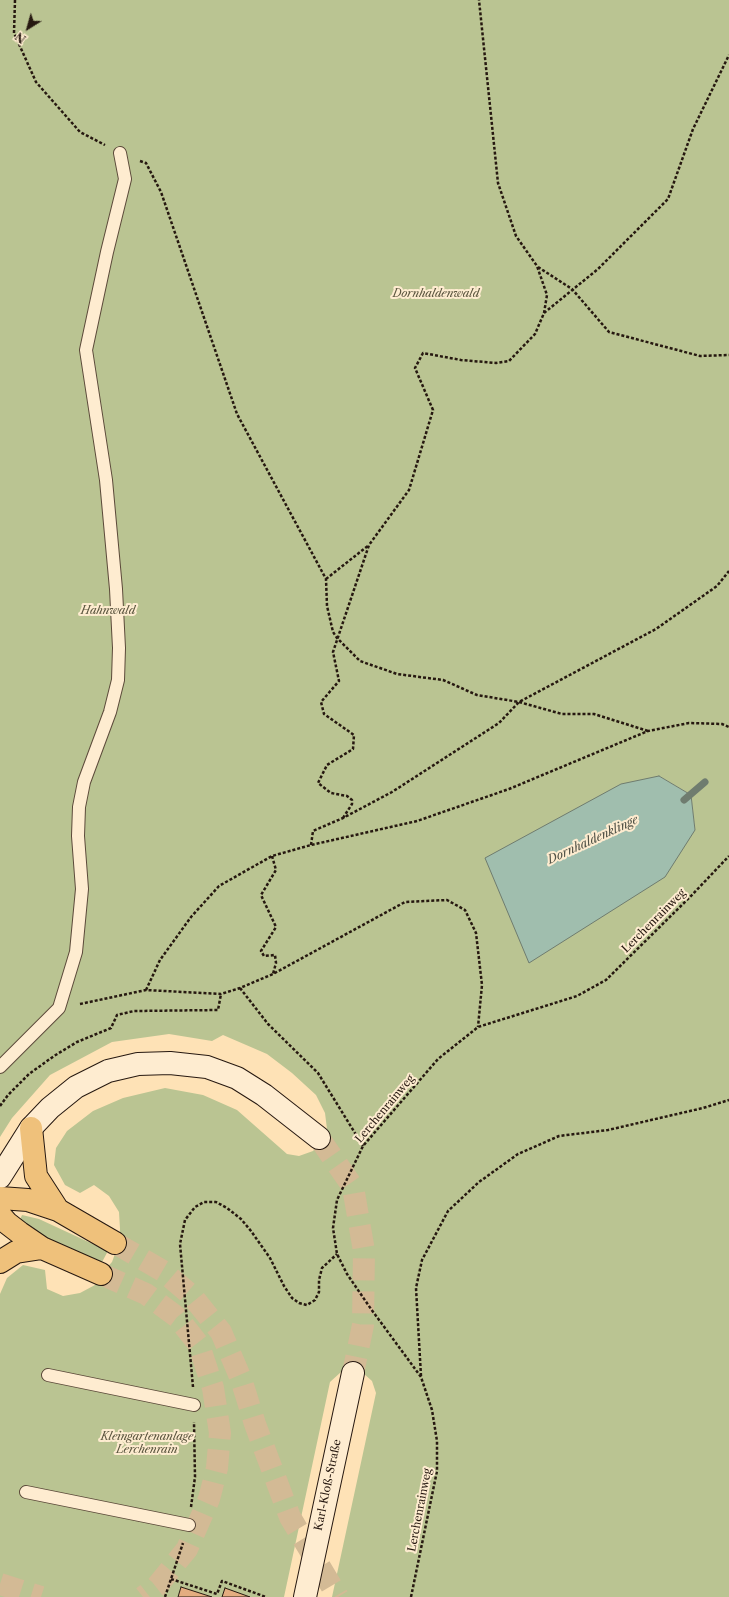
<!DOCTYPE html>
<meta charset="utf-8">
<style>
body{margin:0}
#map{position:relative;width:729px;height:1597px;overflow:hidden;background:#fee2b6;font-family:"Libre Caslon Text",serif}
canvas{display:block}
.north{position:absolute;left:8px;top:8px;width:40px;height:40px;-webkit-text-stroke:3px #feecd0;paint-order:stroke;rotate:217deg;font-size:11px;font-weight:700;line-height:16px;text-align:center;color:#261810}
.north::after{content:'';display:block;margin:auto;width:14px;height:18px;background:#261810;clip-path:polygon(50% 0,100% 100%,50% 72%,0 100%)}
</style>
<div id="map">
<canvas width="729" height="1597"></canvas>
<div class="north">N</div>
</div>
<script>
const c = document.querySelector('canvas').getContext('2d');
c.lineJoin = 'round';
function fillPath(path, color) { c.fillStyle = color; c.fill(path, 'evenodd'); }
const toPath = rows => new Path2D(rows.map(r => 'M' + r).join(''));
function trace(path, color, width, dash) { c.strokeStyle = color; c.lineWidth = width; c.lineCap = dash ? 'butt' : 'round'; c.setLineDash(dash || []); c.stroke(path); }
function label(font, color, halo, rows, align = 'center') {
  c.font = font + ' "Libre Caslon Text",serif'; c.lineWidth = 4; c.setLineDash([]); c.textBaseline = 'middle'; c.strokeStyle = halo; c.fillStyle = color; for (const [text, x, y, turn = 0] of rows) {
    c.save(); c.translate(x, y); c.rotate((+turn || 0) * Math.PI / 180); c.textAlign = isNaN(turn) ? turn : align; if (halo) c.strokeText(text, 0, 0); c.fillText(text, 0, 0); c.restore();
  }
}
fillPath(toPath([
 [0,0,729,0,729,1597,332,1597,376,1393,372,1381,363,1373,353,1370,341,1372,330,1382,284,1597,212,1597,181,1587,178,1597,0,1597,0,1294,7,1278,23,1265,45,1270,47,1289,63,1296,80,1293,95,1285,101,1274,112,1262,119,1243,120,1229,119,1212,109,1196,94,1185,80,1193,65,1185,54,1165,56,1148,67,1131,93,1111,123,1098,165,1088,203,1095,237,1110,287,1154,299,1156,313,1151,321,1142,327,1129,325,1113,316,1095,292,1073,267,1054,223,1035,212,1041,169,1034,112,1042,50,1075,12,1118,0,1137],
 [659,776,691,795,695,830],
 [22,1215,39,1219,108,1251,102,1262,42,1238,20,1220]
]), '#bac492');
const water = toPath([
 [659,776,691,795,695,830,665,877,529,963,485,858,621,784,659,776]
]);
fillPath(water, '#a0beae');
trace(water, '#6f7c6f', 1);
trace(toPath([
 [684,800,705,782]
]), '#6f7c6f', 7);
const building = toPath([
 [181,1587,212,1597,178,1597,181,1587],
 [225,1588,250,1597,222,1597,225,1588]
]);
fillPath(building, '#e4ad80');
trace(building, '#261810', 1);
trace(toPath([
 [319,1138,353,1187,364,1251,363,1325,353,1373]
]), '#d3ba95', 22, [22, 11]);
trace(toPath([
 [115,1243,163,1271,192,1296,221,1332,241,1379,255,1424,290,1517,338,1597],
 [101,1274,146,1294,177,1317,199,1345,213,1388,220,1433,217,1468,209,1499,187,1549,157,1586,143,1597],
 [0,1584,41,1597]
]), '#d3ba95', 22, [22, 11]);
const service = toPath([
 [0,1067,59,1008,76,952,82,889,78,836,79,807,84,782,110,712,118,680,119,648,116,589,106,480,86,350,107,252,125,179,120,153],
 [48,1375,194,1405],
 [26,1492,189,1525]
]);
const secondary = toPath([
 [0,1177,31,1128,50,1108,76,1087,108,1071,138,1064,170,1063,207,1067,237,1078,264,1095,319,1138],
 [305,1597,353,1373]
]);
const primary = toPath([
 [31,1128,36,1176,58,1210],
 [0,1198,28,1200,58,1210,115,1243],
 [0,1215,7,1223,20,1233,42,1248,101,1274],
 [0,1262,16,1252,42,1248]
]);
trace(service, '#5c4a3a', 14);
trace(secondary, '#261810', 24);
trace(primary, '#261810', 24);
trace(toPath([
 [15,0,14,33,36,82,80,132,105,145],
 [140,161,146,163,161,192,237,414,326,579,327,606,333,632,337,638,360,661,397,674,443,680,477,695,519,702,562,714,594,714,648,731],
 [538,267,572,289,609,332,700,356,729,355],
 [544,313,598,269,668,199,693,129,729,55],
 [326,579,369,545],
 [343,818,352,804,352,800,347,796,331,793,318,783,327,765,353,749,354,735,324,714,321,702,339,681,333,652,369,545,409,490,433,410,415,368,423,353,461,360,496,363,509,361,535,334,544,313,547,295,537,266,516,236,498,183,479,0],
 [311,845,313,831,343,818,392,792,499,723,519,702,656,629,717,586,729,571],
 [272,856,276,870,261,895,276,927,261,951,264,956,275,955,276,963,273,974],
 [240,988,268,1024,318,1073,363,1146],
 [146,990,160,960,191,917,219,886,272,856,311,845,417,821,509,789,648,731,689,723,722,724,729,727],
 [80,1004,146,990,221,994,240,988,273,974,405,902,447,900,465,910,476,933,482,985,478,1027],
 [0,1106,8,1095,29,1074,54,1056,77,1042,111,1028,117,1015,134,1011,218,1010,221,994],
 [421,1376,416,1288,422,1260,448,1211,479,1182,518,1154,559,1136,608,1130,703,1108,729,1100],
 [193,1387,180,1244,185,1220,195,1207,204,1202,216,1202,227,1208,241,1219,251,1231,270,1258,284,1286,292,1298,299,1303,307,1305,315,1300,319,1292,319,1280,322,1268,337,1254],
 [191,1507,195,1477,194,1422],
 [171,1579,217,1594,222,1581,266,1597],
 [165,1597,183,1543],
 [411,1597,437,1471,437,1441,432,1410,421,1377,371,1309,347,1274,337,1254,333,1228,337,1200,363,1146,438,1059,478,1027,577,996,606,980,691,896,729,856]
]), '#261810', 2.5, [3, 2]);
trace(service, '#feecd0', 12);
trace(secondary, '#feecd0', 22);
trace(primary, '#efc17b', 22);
label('italic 11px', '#5a543e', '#feecd0', [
 ["Dornhaldenwald",436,294],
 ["Hahnwald",108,611],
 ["Kleingartenanlage",147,1437],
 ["Lerchenrain",147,1450]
]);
label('11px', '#261810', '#feecd0', [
 ["Lerchenrainweg",654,921,-45],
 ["Lerchenrainweg",385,1109,-50],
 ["Karl-Kloß-Straße",328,1485,-78],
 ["Lerchenrainweg",420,1510,-79]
]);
label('italic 12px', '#515247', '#feecd0', [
 ["Dornhaldenklinge",593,840,-25]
]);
</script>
